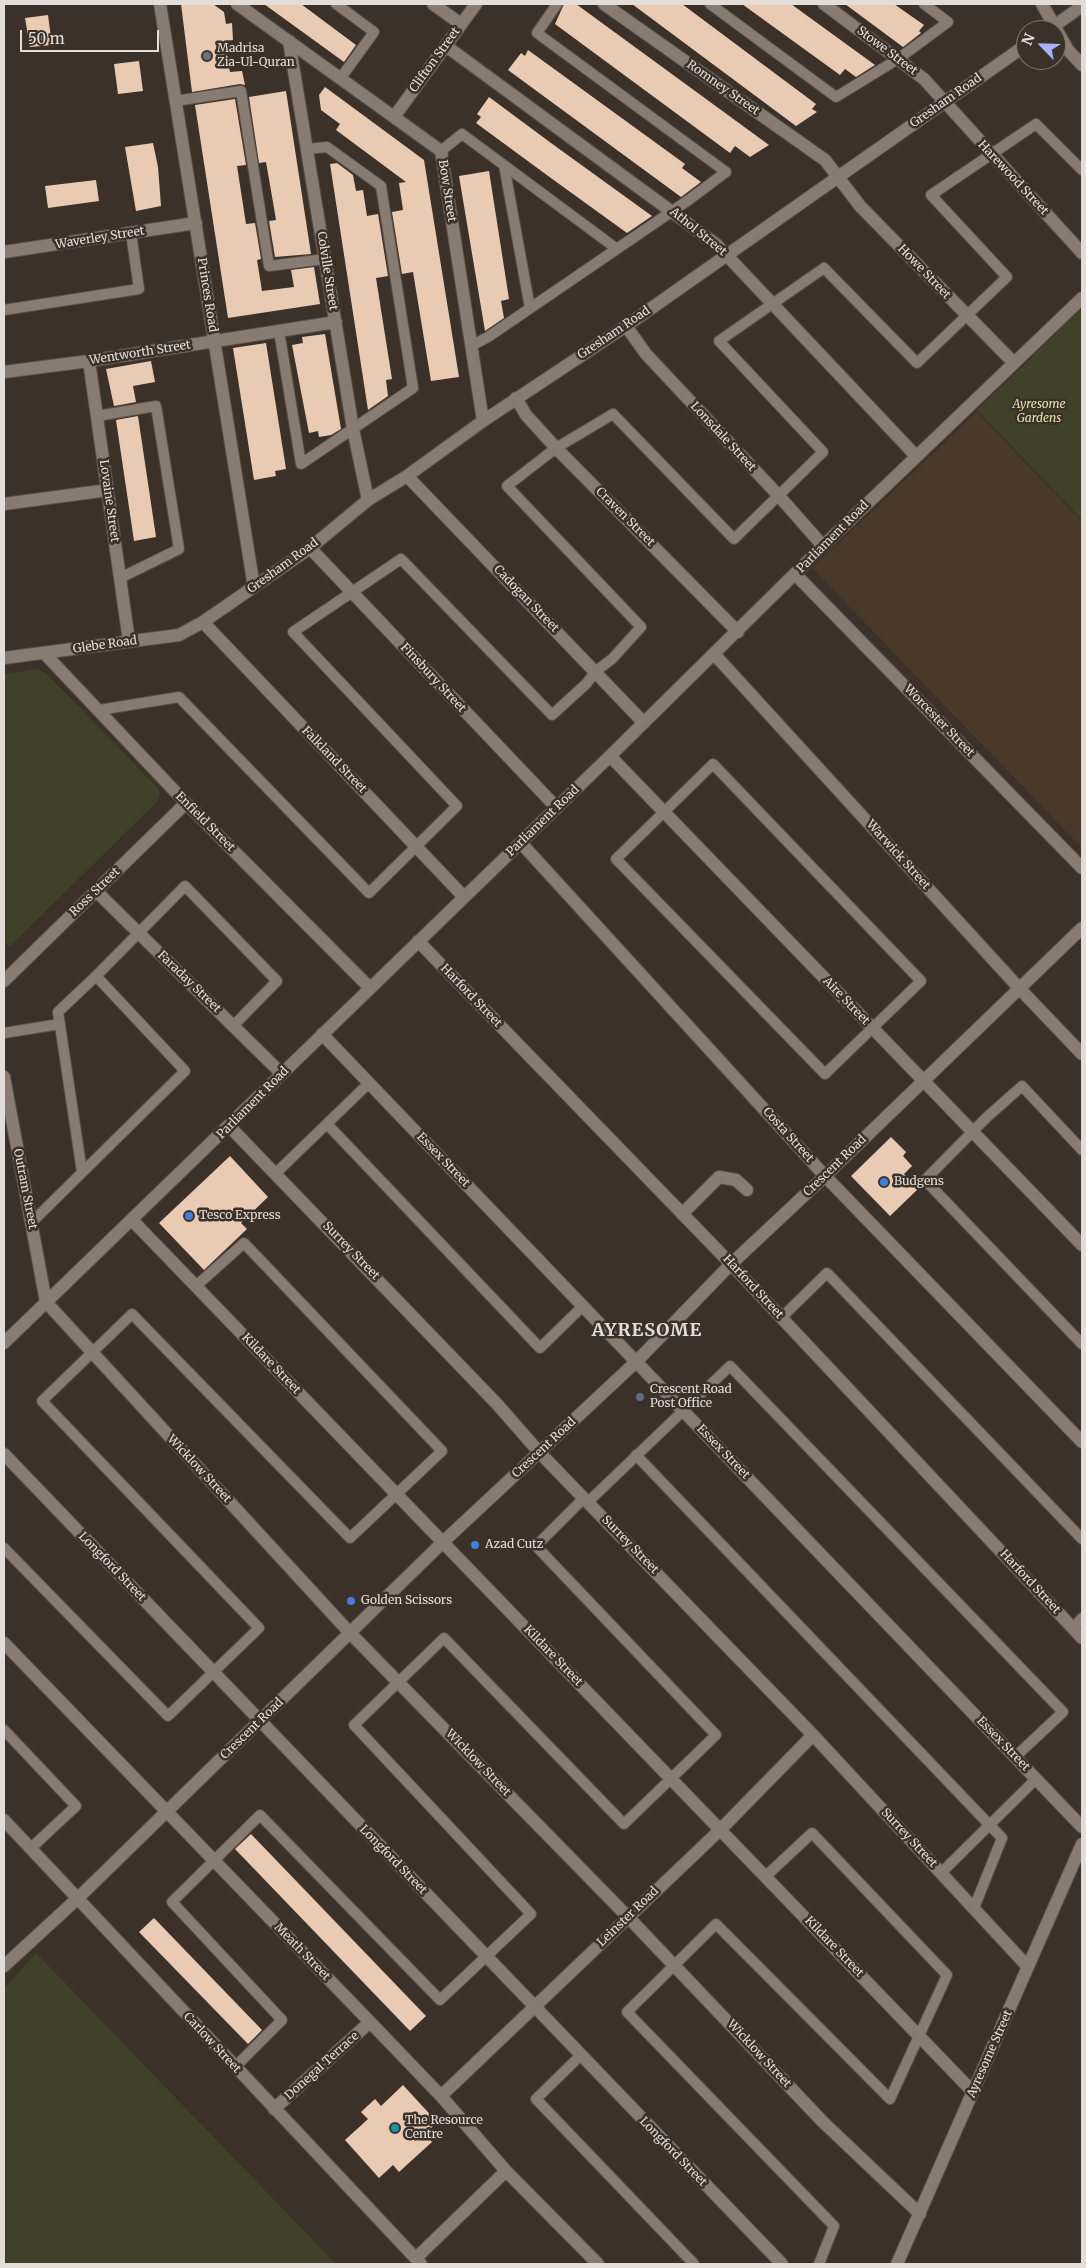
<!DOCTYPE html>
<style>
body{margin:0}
#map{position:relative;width:1086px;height:2268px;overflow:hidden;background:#3c3129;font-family:Merriweather,serif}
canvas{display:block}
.frame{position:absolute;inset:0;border:5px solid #e3dcd7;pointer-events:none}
.north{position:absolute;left:1016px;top:20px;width:50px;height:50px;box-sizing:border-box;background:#3c3129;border:1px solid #7f756f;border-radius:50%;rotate:294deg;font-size:14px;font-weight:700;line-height:20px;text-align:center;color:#e3dcd7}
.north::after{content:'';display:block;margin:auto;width:18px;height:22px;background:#a7b1fc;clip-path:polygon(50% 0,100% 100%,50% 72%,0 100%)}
.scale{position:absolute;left:20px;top:30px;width:139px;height:22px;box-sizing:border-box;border:2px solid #e3dcd7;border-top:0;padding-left:6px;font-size:15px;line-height:18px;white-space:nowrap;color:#e3dcd7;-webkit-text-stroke:4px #3c3129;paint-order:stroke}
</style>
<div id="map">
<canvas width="1086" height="2268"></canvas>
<div class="frame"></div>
<div class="north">N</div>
<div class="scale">50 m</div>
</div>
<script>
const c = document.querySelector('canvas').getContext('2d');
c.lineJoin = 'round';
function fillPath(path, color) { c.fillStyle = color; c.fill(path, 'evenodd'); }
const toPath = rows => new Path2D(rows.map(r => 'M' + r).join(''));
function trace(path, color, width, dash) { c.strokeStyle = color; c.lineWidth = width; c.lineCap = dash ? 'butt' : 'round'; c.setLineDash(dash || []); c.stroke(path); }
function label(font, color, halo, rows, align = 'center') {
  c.font = font + ' Merriweather,serif'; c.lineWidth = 5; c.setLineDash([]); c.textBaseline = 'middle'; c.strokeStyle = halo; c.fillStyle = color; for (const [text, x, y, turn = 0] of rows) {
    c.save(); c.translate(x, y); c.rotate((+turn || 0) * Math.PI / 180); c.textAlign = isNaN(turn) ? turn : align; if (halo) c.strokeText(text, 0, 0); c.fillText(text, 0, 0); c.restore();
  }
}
fillPath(toPath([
 [977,412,1082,522,1082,848,812,568]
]), '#49392b');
fillPath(toPath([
 [1082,308,1082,520,977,410],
 [37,669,46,673,157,787,160,794,157,802,10,946,4,942,4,674],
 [36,1953,336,2264,4,2264,4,1989]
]), '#3f4129');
fillPath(toPath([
 [181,4,213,4,224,12,226,24,232,23,233,40,224,41,230,72,242,71,245,85,240,84,192,92],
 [264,4,301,4,356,45,344,62],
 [564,4,576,4,769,145,750,157,735,146,730,153,555,24],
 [632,4,682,4,816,104,812,109,817,112,796,126],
 [742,4,791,4,875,65,856,77,845,69,840,75],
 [845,4,894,4,924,25,919,31,921,33,903,47],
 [48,15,52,45,30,47,25,18],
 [528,50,685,164,682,168,701,182,681,197,508,70,521,53,525,56],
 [139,61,143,91,118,94,114,64],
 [325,87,424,160,459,377,431,381,413,272,402,274,392,212,403,210,399,183,406,182,336,130,340,124,321,110,319,95],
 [286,91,311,254,275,257,269,221,276,220,273,202,266,162,259,163,249,97],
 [489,97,551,143,652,216,627,233,555,181,476,123,481,117,477,114],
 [235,99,246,165,237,166,246,224,255,223,261,259,257,260,262,291,294,287,291,270,314,267,320,304,228,318,195,105],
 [153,143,158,167,161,206,136,211,125,147],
 [337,163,353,175,356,191,363,190,367,216,378,214,388,276,376,278,392,379,386,380,388,396,368,410,330,164],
 [489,171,509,299,501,301,504,318,485,331,459,176],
 [96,180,99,201,48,208,45,186],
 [325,334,341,429,331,435,319,437,318,431,309,433,292,345,303,343,302,337],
 [266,343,286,469,275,471,276,476,254,480,233,348],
 [151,361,155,382,133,386,136,402,114,406,106,369],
 [138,416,156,537,134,541,116,420],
 [891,1137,906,1152,903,1156,912,1166,904,1174,918,1189,890,1216,851,1176],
 [230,1156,268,1197,241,1223,247,1229,204,1270,159,1223],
 [251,1834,426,2016,410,2031,235,1849],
 [154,1918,262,2030,248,2044,139,1932],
 [403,2085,437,2122,425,2134,432,2142,399,2172,393,2165,379,2178,345,2140,368,2119,361,2112,375,2099,381,2106]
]), '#e9cbb4');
const lane = toPath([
 [336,4,374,32,340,79],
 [710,4,836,97,898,59,948,22,924,4],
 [175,101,241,91,269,266,325,259],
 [441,151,462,134,617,249],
 [504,165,530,308],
 [4,310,139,289,131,233],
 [279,331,301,464,413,388,381,186,327,147,307,149],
 [471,346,488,337,690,199,726,172,537,33,557,4],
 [97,416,156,406,179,549,120,578],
 [99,710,179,697,369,893,457,806,293,632,401,559,552,715,586,684,596,671,612,659,641,627,507,486,556,448,613,414,734,539,823,452,719,341,824,268,917,363,1007,277,931,195,1036,124,1082,170],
 [713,764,921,981,825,1074,616,859,713,764],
 [96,976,185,886,277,981,234,1025],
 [4,1033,60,1024],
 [327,1124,540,1348,583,1306],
 [1082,1150,1022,1086,986,1118,925,1180,1082,1344],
 [276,1173,369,1083],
 [32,1222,185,1071,96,976,58,1012,82,1172],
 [781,1318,827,1273,1082,1539],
 [636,1455,1002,1838,974,1908],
 [588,1502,730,1366,1063,1712,1015,1757],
 [4,1548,168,1716,259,1628,42,1401,132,1314,350,1538,442,1451,244,1243,196,1286],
 [1073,1628,1082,1618],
 [4,1730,76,1806,31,1848],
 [941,1873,1036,1779],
 [766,1876,812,1833,947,1975,890,2099,716,1924,627,2012,834,2226,819,2264],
 [580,2056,536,2099,694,2264],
 [235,2067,282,2020,172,1902,260,1815,440,2000,531,1914,354,1725,444,1638,624,1824,716,1735,536,1546,584,1498]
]);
const street = toPath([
 [160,4,254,587],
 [237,4,441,151,483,421],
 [433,4,461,24],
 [604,4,825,160,860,206,1014,363],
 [824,4,924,79,1082,253],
 [1042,4,1068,50,1082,65],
 [1050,29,1082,6],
 [289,41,353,429,368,500],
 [446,46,717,245,916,456],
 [394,117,476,4],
 [4,252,196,223],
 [626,326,646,354,779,496,823,546],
 [89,361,129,641],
 [4,372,89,361,336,322],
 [516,398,526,415,556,448,738,632],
 [407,476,644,723],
 [4,504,108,490],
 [310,548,557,808],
 [795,574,1082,868],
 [203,622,464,897],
 [44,653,186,803,370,988],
 [715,655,1019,988,1082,1054],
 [4,658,179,635,203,622,310,548,368,500,407,476,483,421,626,326,1026,45],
 [610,756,1082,1245],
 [521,843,825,1176,1082,1442],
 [96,891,282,1074],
 [418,941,731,1264,1082,1638],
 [4,981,186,803],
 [322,1034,1082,1827],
 [4,1077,46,1302,350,1633,628,1917,823,2122,920,2214],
 [229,1126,497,1404,539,1452,813,1735,1028,1967],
 [682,1214,719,1177,736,1180,747,1190],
 [132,1220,973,2092],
 [4,1343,610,756,823,546,1082,298],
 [4,1454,782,2264],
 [4,1643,370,2022,441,2096,506,2171,598,2264],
 [4,1820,421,2264],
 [4,1966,78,1898,443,1542,637,1361,731,1264,825,1176,1082,928],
 [441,2096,721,1829,813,1735],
 [274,2109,370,2022],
 [416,2258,506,2171],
 [897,2264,1082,1844]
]);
trace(lane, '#595048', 12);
trace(street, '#595048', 14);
trace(lane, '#887b71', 10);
trace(street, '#887b71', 12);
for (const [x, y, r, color] of [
 [207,56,5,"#6b7280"],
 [884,1182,5,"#3f7fe0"],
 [189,1216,5,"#3f7fe0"],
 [640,1397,5,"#5c6f8a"],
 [475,1545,5,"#3f7fe0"],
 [351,1601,5,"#3f7fe0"],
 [395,2128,5,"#0f9aa8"]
]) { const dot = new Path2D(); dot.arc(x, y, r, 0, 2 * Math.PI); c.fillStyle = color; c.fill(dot); trace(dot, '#3c3129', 2); }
label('12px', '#e3dcd7', '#3c3129', [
 ["Madrisa",217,49],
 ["Zia-Ul-Quran",217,63],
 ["Budgens",894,1182],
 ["Tesco Express",199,1216],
 ["Crescent Road",650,1390],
 ["Post Office",650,1404],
 ["Azad Cutz",485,1545],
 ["Golden Scissors",361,1601],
 ["The Resource",405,2121],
 ["Centre",405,2135]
], 'left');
label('12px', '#e3dcd7', '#3c3129', [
 ["Stowe Street",887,51,37],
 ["Clifton Street",435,60,-54],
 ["Romney Street",723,88,35],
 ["Gresham Road",946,101,-35],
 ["Harewood Street",1013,178,47],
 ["Bow Street",447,191,81],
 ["Athol Street",698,232,39],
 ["Waverley Street",100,238,-9],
 ["Colville Street",327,271,81],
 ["Howe Street",924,272,46],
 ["Princes Road",207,295,81],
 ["Gresham Road",614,333,-34],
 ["Wentworth Street",140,353,-9],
 ["Lonsdale Street",723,437,47],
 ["Lovaine Street",109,501,82],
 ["Craven Street",625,517,45],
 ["Parliament Road",833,537,-45],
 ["Gresham Road",283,566,-36],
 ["Cadogan Street",526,599,46],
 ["Glebe Road",105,645,-8],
 ["Finsbury Street",433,678,47],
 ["Worcester Street",939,721,46],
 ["Falkland Street",334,760,46],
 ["Parliament Road",543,821,-44],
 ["Enfield Street",205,822,45],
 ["Warwick Street",898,855,48],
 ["Ross Street",95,892,-44],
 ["Faraday Street",189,982,44],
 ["Harford Street",471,996,46],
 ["Aire Street",846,1001,46],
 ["Parliament Road",253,1103,-45],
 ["Costa Street",788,1135,48],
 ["Essex Street",443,1160,46],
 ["Crescent Road",835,1166,-44],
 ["Outram Street",25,1189,79],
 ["Surrey Street",351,1251,46],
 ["Harford Street",753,1287,47],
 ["Kildare Street",271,1364,46],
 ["Crescent Road",544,1448,-43],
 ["Essex Street",723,1452,46],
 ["Wicklow Street",199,1469,47],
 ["Surrey Street",630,1545,46],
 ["Longford Street",112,1567,46],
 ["Harford Street",1030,1582,47],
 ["Kildare Street",553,1656,46],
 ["Crescent Road",252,1729,-44],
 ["Essex Street",1003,1744,46],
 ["Wicklow Street",478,1763,46],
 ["Surrey Street",909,1838,47],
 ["Longford Street",393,1860,46],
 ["Leinster Road",628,1917,-44],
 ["Kildare Street",834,1947,46],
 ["Meath Street",302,1952,46],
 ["Carlow Street",212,2043,47],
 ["Wicklow Street",759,2054,47],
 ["Ayresome Street",990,2054,-66],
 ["Donegal Terrace",322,2066,-42],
 ["Longford Street",673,2152,46]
]);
label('italic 12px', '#e1e6ad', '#3c3129', [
 ["Ayresome",1039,405],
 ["Gardens",1039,419]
]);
c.letterSpacing = '1px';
label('bold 18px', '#e3dcd7', '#3c3129', [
 ["AYRESOME",647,1331]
]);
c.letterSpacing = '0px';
</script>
